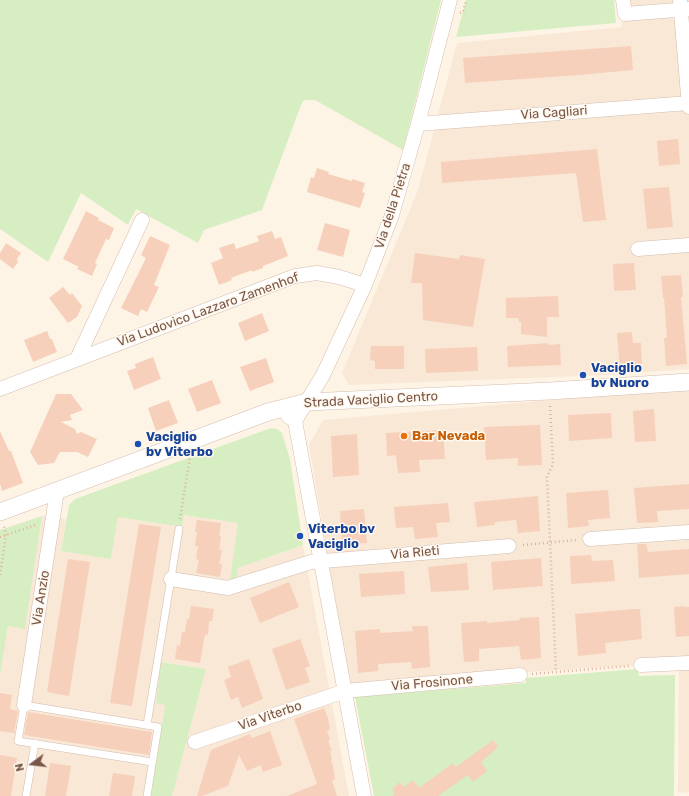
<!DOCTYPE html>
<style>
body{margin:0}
#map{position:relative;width:689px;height:796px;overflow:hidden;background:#fef4e6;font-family:Rubik,sans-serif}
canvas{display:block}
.north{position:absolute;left:12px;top:744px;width:40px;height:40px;-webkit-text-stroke:3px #fff8ee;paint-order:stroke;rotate:255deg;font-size:11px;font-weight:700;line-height:16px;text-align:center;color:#7a5748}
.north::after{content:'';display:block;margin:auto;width:14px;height:18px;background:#7a5748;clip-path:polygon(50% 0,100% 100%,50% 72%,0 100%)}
</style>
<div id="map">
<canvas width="689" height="796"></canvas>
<div class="north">N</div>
</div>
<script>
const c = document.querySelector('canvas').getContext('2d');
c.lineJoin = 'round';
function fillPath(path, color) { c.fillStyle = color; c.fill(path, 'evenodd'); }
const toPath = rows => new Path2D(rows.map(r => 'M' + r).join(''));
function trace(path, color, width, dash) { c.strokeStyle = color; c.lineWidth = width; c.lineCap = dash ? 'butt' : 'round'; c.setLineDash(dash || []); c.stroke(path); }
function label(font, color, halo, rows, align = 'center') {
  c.font = font + ' Rubik,sans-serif'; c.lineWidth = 3; c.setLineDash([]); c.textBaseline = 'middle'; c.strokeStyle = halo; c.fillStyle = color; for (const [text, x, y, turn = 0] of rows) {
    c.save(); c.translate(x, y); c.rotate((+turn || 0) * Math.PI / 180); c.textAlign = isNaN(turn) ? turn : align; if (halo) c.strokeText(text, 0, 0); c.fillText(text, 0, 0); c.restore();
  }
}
fillPath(toPath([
 [620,0,689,0,689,369,608,375,349,385,342,373,418,190,457,43,622,27],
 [689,388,689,792,678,793,679,662,349,684,309,445,323,420],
 [184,515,239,523,230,580,236,581,238,568,303,545,349,796,172,796,206,669,162,662,156,703,165,704,151,796,0,796,0,675,8,626,25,628,42,516,66,519,61,551,111,559,118,517,182,527]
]), '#f9e8d6');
fillPath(toPath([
 [0,0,441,0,403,150,315,100,306,100,303,101,301,105,262,210,204,230,198,243,136,209,128,225,81,193,48,262,0,229],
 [466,0,614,0,616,23,456,37],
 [271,428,277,429,282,433,290,459,303,545,238,568,236,581,230,580,238,523,184,515,182,527,118,517,111,559,61,551,69,505,75,499],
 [42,516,25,629,8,626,0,675,0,530],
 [161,662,206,669,172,796,151,796,165,705,156,703],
 [638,669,639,676,675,675,674,796,374,796,355,697,526,683,526,678]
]), '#d6eec2');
fillPath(toPath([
 [631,46,633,70,579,75,465,83,463,58],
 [678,139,680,164,659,166,657,141],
 [597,149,606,220,583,222,576,173,442,183,441,162],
 [317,168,329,172,328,174,352,181,352,179,365,183,362,192,365,193,360,208,307,192,311,177,314,178],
 [669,187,673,227,647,229,643,189],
 [86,211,99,218,98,220,114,228,109,240,106,239,95,263,97,264,92,276,77,269,79,267,63,259],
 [325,223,350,230,343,257,317,250],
 [272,231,275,239,281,237,288,256,263,266,263,268,252,272,252,270,231,278,232,280,219,285,211,263,223,258,219,248,234,243,236,249,259,241,257,236],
 [150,236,170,245,154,285,159,287,147,312,141,309,138,316,121,308,146,258,141,255],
 [6,243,21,253,17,259,18,262,13,269,0,259,0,253],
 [415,253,459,259,460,255,485,259,473,327,423,320,422,283,411,283],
 [634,263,636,290,614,291,613,264],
 [681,275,683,297,681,297,687,364,666,366,664,338,667,338,664,298,663,298,661,276],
 [63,287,70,295,72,293,82,306,77,317,68,323,49,298],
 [558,296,559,317,547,317,547,337,521,334,521,322,519,322,518,318,506,318,506,298],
 [262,313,269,331,245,341,238,323],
 [47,331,50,339,52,339,57,352,33,362,24,340],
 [632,332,633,343,641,343,642,368,620,369,617,333],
 [548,343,548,345,560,344,561,365,508,367,507,346],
 [371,346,404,346,404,369,375,369,375,361,370,360],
 [477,347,478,371,426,373,425,349],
 [153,357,161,379,134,390,127,371,136,368,135,364],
 [266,358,274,382,250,391,240,367],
 [212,380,221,403,197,412,188,389],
 [56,394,71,394,83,410,70,415,72,420,61,422,75,429,77,434,81,432,97,439,88,457,77,452,60,452,54,463,38,465,30,452],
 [169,400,178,423,156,431,148,408],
 [654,409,656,441,635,442,633,411],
 [611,413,612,438,569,441,568,415],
 [540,425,542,465,518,466,518,458,486,460,484,427],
 [443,430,445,459,419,460,420,472,398,473,396,455,387,456,386,433],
 [0,431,9,451,11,451,23,483,2,491,0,484],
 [357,434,359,475,333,477,331,436],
 [689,484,689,509,657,511,658,522,637,523,634,488],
 [608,490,610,518,588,520,589,526,568,528,566,493],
 [538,496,540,531,518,533,516,520,495,522,495,525,477,527,474,502],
 [448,503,450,522,436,523,438,537,415,539,413,527,396,528,394,507],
 [364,509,367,543,342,545,340,511],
 [197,520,221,523,219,536,221,536,219,550,222,550,219,564,222,564,220,577,196,573,199,560,196,559,198,546,195,546,197,532,195,532],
 [139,524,161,527,132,706,110,703],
 [637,544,646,544,648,552,689,549,689,574,639,578],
 [591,555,592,561,613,560,615,581,571,584,570,556],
 [541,558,543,586,493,590,491,562],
 [68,559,90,562,69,696,47,692],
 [467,563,469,590,431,592,428,567],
 [404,571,405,594,361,597,359,574],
 [289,582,299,607,260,623,250,598],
 [191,606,214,609,212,621,209,621,208,635,205,634,200,663,175,659,177,645,180,646,182,632,185,632,187,619,189,619],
 [684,606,684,607,689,607,689,636,676,637,674,607],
 [634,609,640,609,642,639,605,643,606,653,578,656,575,614],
 [539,617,541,658,521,660,519,646,479,649,479,661,464,662,461,623,487,621,487,623,520,620,519,618],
 [412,626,428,626,430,667,412,669,411,662,378,664,378,671,358,673,355,631,380,629,380,633,413,631],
 [300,639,310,666,305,668,310,682,286,690,272,649],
 [249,659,263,699,242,708,238,697,231,700,224,680,231,677,228,667],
 [0,693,12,695,10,709,18,711,14,733,0,731],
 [324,708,328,718,330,729,327,731,330,740,328,741,332,751,330,751,332,759,331,760,333,766,335,779,332,781,337,796,287,796,317,784,294,719],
 [28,712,152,732,149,755,24,735],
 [270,731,282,765,263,772,261,765,247,771,239,755,228,786,202,796,197,796,211,750,250,734,252,738],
 [493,740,498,747,481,762,487,771,473,782,468,775,438,796,392,796,395,794,392,789,400,782,404,787,413,780,419,788,453,763,456,767],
 [0,755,17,758,11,796,0,796],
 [50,763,71,766,66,796,45,796],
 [113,773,135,776,132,796,109,796]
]), '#f6d0bb');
const service = toPath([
 [147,725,179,529],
 [26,796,35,743],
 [147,796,158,727,24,705,18,741,152,762]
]);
const minor = toPath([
 [623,0,625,14,689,9],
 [680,0,689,107],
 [418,124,689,103],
 [638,249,689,245],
 [77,359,142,220],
 [0,389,295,276,317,273,339,277,365,285],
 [288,416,295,421,364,796],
 [295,421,323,375,365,285,392,215,418,124,450,0],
 [590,539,689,532],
 [171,579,228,588,311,562,509,546],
 [641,665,689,663],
 [24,705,57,491],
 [195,742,345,691,520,675]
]);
const tertiary = toPath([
 [0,512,268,412,307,402,550,391,689,382]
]);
trace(service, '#d4bcad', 8);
trace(minor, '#d4bcad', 15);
trace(tertiary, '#d4bcad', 18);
trace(toPath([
 [460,13,463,12,466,0],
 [550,406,553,464,547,477,556,672],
 [180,519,190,457],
 [0,537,38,524],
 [523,545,577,540],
 [0,575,6,535,4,526],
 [532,674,629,666]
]), '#dcb39d', 2.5, [1, 3]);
trace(service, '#fff', 7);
trace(minor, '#fff', 14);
trace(tertiary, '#fff', 17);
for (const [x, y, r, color] of [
 [583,375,4,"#1a4fb4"],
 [404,436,4,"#e8710a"],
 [138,444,4,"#1a4fb4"],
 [300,536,4,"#1a4fb4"]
]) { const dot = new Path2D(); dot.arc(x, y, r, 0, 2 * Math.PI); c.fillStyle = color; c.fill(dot); trace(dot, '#fff8ee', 1.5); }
label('13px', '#7a5748', '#fff8ee', [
 ["Via Cagliari",554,113,-4],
 ["Via della Pietra",393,206,-72],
 ["Via Ludovico Lazzaro Zamenhof",208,310,-20],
 ["Strada Vaciglio Centro",371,400,-3],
 ["Via Rieti",415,553,-5],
 ["Via Anzio",41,598,-81],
 ["Via Frosinone",432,683,-5],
 ["Via Viterbo",270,716,-19]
]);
label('bold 13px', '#164399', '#fff8ee', [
 ["Vaciglio",591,368],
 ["bv Nuoro",591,383],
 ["Vaciglio",146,437],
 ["bv Viterbo",146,452],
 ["Viterbo bv",308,529],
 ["Vaciglio",308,544]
], 'left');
label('bold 13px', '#c56008', '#fff8ee', [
 ["Bar Nevada",412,436]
], 'left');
</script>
